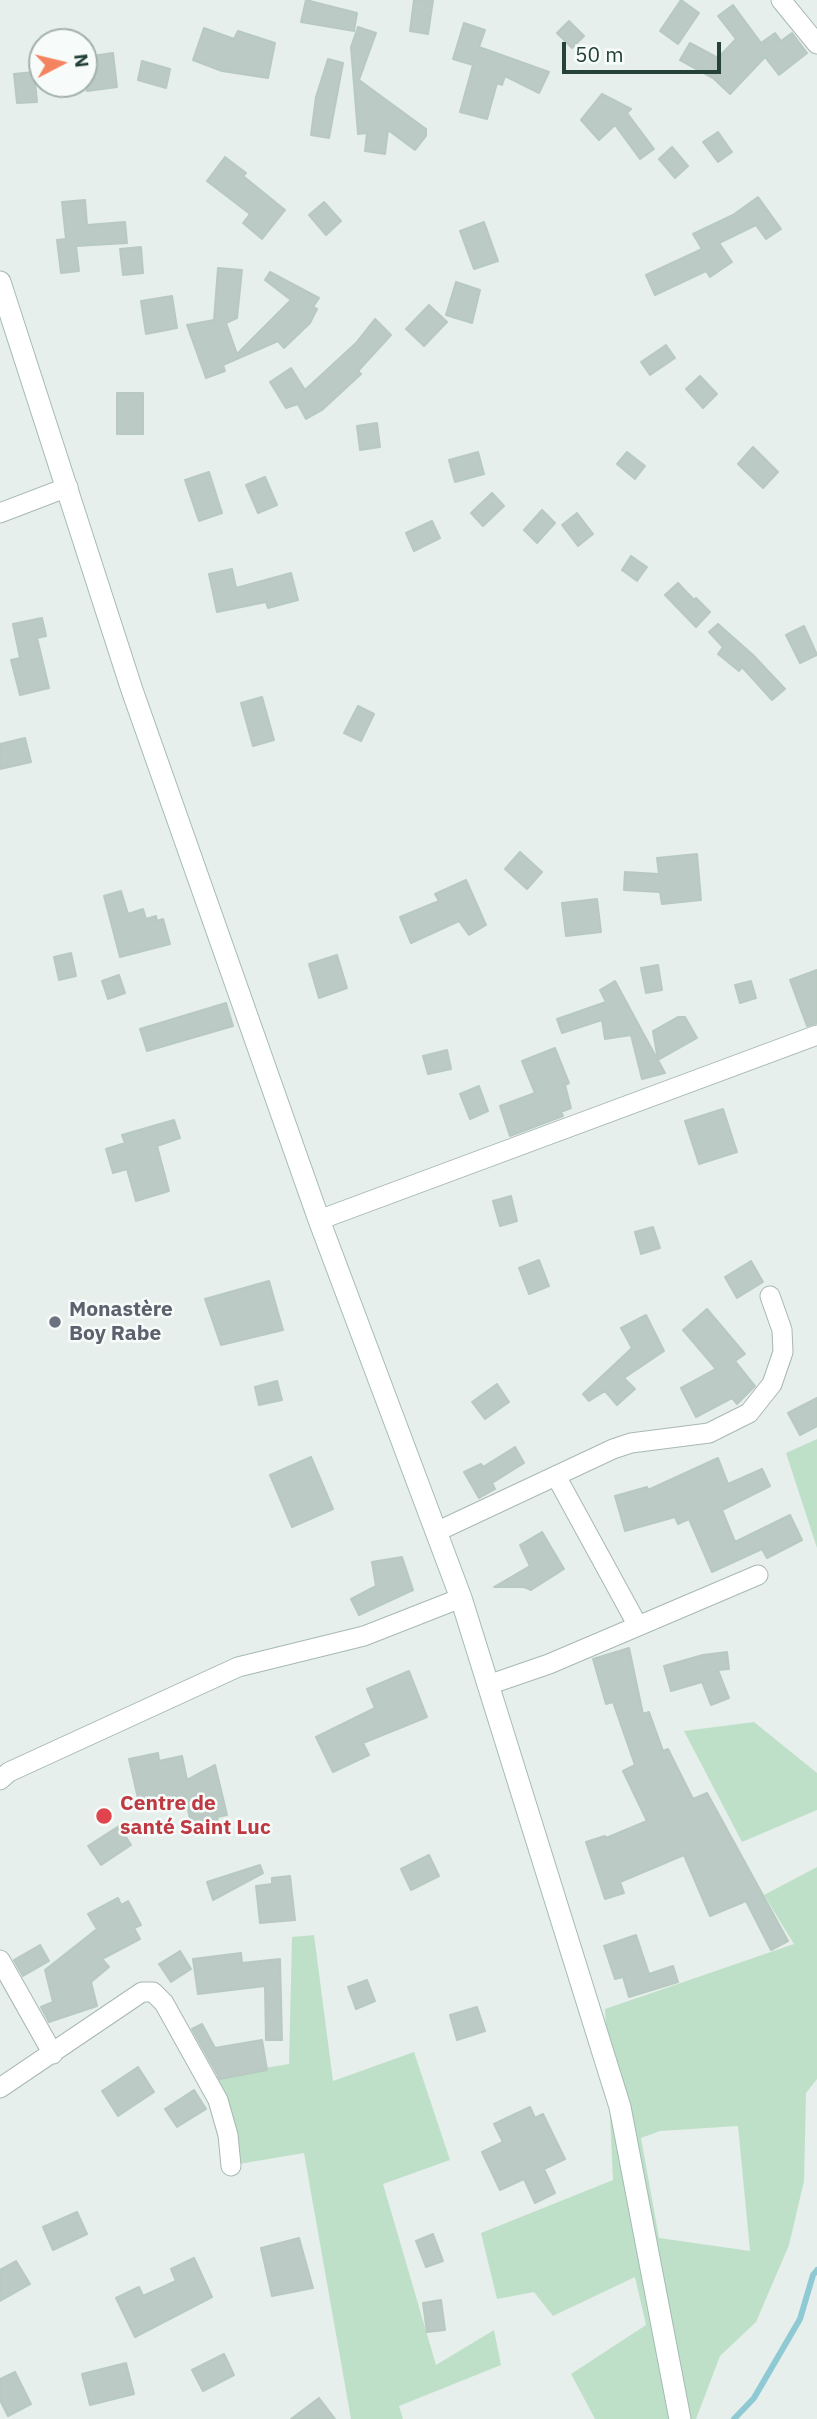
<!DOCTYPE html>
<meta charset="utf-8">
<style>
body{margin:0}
#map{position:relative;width:817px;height:2419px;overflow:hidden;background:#e6efeb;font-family:"IBM Plex Sans",sans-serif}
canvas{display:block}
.north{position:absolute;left:28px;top:28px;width:70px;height:70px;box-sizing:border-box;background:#f7fbf9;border:2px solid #a3b1ad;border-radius:50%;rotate:83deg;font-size:19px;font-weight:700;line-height:28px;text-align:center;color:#24423a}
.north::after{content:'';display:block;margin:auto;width:24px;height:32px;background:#f4845f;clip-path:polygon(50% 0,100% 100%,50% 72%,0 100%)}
.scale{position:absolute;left:562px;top:42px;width:159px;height:32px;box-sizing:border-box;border:4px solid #24423a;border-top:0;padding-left:9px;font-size:21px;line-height:24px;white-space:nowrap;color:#24423a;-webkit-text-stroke:5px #f7fbf9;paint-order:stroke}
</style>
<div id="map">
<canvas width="817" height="2419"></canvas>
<div class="north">N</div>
<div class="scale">50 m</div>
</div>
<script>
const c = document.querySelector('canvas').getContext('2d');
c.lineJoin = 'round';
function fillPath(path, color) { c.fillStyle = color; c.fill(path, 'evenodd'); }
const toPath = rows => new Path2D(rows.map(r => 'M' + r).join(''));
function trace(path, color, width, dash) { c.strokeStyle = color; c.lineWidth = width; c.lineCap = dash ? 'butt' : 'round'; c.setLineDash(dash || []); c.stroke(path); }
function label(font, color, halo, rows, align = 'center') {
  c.font = font + ' "IBM Plex Sans",sans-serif'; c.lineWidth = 5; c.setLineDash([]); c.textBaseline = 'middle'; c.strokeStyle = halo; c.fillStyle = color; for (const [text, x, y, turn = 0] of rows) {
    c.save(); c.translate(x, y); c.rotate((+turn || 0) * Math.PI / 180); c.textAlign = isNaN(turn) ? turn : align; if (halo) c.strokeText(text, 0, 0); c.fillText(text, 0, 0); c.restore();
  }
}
fillPath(toPath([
 [817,1439,817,1548,786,1453],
 [754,1722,817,1773,817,1810,742,1842,684,1731],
 [817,1867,817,2079,806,2093,804,2181,789,2245,756,2322,720,2356,696,2419,595,2419,571,2374,646,2325,635,2277,553,2316,534,2292,497,2299,481,2233,613,2180,605,2009,794,1944,764,1895],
 [738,2126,750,2251,659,2238,641,2138,660,2131],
 [314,1935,333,2081,414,2052,450,2160,383,2184,436,2365,494,2330,501,2365,399,2406,403,2419,351,2419,304,2153,239,2164,210,2077,289,2064,292,1937]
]), '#bfe0c8');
trace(toPath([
 [734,2419,754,2398,800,2319,813,2275,817,2270]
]), '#8ec9d4', 6);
const building = toPath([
 [306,0,357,13,354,31,301,22,306,0],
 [414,0,433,0,428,34,410,31,414,0],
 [681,0,699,13,678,44,660,31,681,0],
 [733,5,761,43,775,33,781,41,792,33,807,53,779,75,765,57,730,94,713,78,680,60,690,43,718,58,736,39,718,16,733,5],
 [569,21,584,36,572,48,557,33,569,21],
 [464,23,485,30,479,47,549,72,539,93,505,76,502,85,497,83,487,119,460,112,473,65,453,59,464,23],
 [358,27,376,33,359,80,426,129,426,136,415,150,388,130,385,154,365,151,367,133,358,134,351,47,358,27],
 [204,28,234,39,238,31,275,43,268,78,222,71,193,60,204,28],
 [113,53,117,87,87,91,84,57,113,53],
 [328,59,343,63,329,138,311,135,316,97,328,59],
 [142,61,170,69,166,88,138,80,142,61],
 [34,72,37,102,17,103,14,74,34,72],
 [602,94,631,109,627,113,654,149,640,159,615,125,599,140,581,120,602,94],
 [718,132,732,152,718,162,703,142,718,132],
 [672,147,688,166,675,178,659,159,672,147],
 [225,157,246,173,243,176,285,210,262,239,243,223,250,214,207,181,225,157],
 [758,197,781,229,766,239,756,225,719,243,732,262,710,277,706,271,655,295,646,275,702,249,693,234,733,215,758,197],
 [85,200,87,225,125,222,127,243,76,246,79,271,61,273,57,240,66,239,62,202,85,200],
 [324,202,341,221,326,235,309,215,324,202],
 [484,222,498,261,474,269,460,231,484,222],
 [141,247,143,273,123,275,120,249,141,247],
 [218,268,242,270,237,318,226,323,237,354,291,300,265,280,270,272,319,298,313,307,317,309,310,323,284,348,278,341,223,365,225,371,206,378,187,325,214,320,218,268],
 [456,282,480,290,472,323,446,315,456,282],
 [172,296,177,328,146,334,141,301,172,296],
 [429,305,447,322,424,346,406,329,429,305],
 [375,319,391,335,358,371,361,374,322,410,306,419,298,404,286,408,270,382,291,368,305,390,356,343,375,319],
 [666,345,675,358,650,375,641,362,666,345],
 [700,376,717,394,703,408,686,389,700,376],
 [117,393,143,393,143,434,117,434,117,393],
 [377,423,380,447,360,450,357,426,377,423],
 [753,447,778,472,763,488,738,464,753,447],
 [478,452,484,474,455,482,449,460,478,452],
 [627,452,645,466,635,479,617,464,627,452],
 [209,472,222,513,199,521,185,480,209,472],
 [265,477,277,505,258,513,246,485,265,477],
 [492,493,504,506,483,526,471,513,492,493],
 [542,510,555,523,537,543,524,530,542,510],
 [577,513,593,534,578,546,562,525,577,513],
 [432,521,440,538,414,551,406,533,432,521],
 [631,556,647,567,637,581,622,570,631,556],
 [232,569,236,588,291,573,298,600,268,608,266,602,217,612,209,574,232,569],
 [678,583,694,600,696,598,710,612,696,627,665,595,678,583],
 [42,618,46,636,37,638,49,688,20,695,11,660,20,658,13,624,42,618],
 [718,624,753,655,785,689,772,700,742,667,739,671,718,654,723,647,709,632,718,624],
 [804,626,817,655,800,663,786,635,804,626],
 [262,697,274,740,253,746,241,703,262,697],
 [358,706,374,714,361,741,344,733,358,706],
 [25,738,31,762,0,769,0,744,25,738],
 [520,852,542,872,527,889,505,869,520,852],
 [697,854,701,900,662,904,660,892,624,890,625,872,659,874,657,858,697,854],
 [466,880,486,925,469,935,459,921,411,943,400,917,439,901,435,894,466,880],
 [121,891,128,914,143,909,146,919,156,916,157,921,163,919,170,944,120,957,104,896,121,891],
 [597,899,601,932,566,936,562,903,597,899],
 [71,953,76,976,59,980,54,957,71,953],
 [337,955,347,988,319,998,309,964,337,955],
 [658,965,662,990,646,993,641,968,658,965],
 [817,970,817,1023,807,1026,790,980,817,970],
 [119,975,125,993,108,999,102,981,119,975],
 [615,981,643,1033,665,1073,642,1079,631,1035,605,1039,602,1020,562,1033,557,1019,606,1002,600,990,615,981],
 [751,981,756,998,740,1003,735,985,751,981],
 [226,1003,233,1026,147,1051,140,1029,226,1003],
 [678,1017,685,1017,697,1038,658,1060,653,1031,678,1017],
 [555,1048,569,1083,565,1085,571,1108,561,1112,563,1116,510,1136,500,1106,535,1093,522,1061,555,1048],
 [447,1050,451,1069,428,1074,423,1056,447,1050],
 [479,1086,488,1111,470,1119,460,1094,479,1086],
 [723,1109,737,1152,699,1164,685,1121,723,1109],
 [174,1120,180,1138,157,1146,169,1191,136,1201,127,1169,113,1173,106,1149,125,1143,122,1135,174,1120],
 [511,1196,517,1221,500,1226,493,1201,511,1196],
 [653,1227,660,1248,641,1254,635,1232,653,1227],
 [539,1260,549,1286,529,1294,519,1268,539,1260],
 [751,1261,763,1282,737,1298,725,1277,751,1261],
 [269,1281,283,1330,221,1345,205,1299,269,1281],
 [707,1309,745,1354,735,1361,755,1386,737,1404,732,1398,696,1417,681,1388,716,1369,683,1330,707,1309],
 [646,1315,664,1351,624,1378,635,1389,617,1405,605,1391,589,1401,583,1394,632,1348,621,1328,646,1315],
 [277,1381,282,1400,259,1405,255,1387,277,1381],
 [497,1384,509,1402,485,1419,472,1402,497,1384],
 [817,1398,817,1426,800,1435,788,1413,817,1398],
 [515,1447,524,1463,492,1483,495,1489,479,1498,464,1472,481,1464,483,1467,515,1447],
 [311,1457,333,1509,292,1527,270,1475,311,1457],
 [718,1458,728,1484,762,1469,770,1486,722,1510,735,1542,790,1515,802,1540,767,1558,762,1549,712,1572,689,1519,678,1524,675,1517,625,1531,615,1496,647,1487,648,1490,718,1458],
 [542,1532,564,1569,531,1590,524,1587,494,1587,530,1566,520,1545,542,1532],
 [402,1557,413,1590,359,1615,351,1599,376,1586,372,1562,402,1557],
 [629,1648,643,1714,649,1712,663,1751,668,1749,693,1799,707,1793,788,1941,771,1950,746,1901,710,1916,684,1855,620,1882,624,1893,605,1899,586,1842,605,1836,606,1838,647,1821,623,1771,635,1765,613,1702,606,1704,593,1659,629,1648],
 [727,1652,729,1669,718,1670,729,1698,711,1705,702,1682,671,1691,664,1666,703,1655,727,1652],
 [409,1671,427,1717,363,1743,369,1755,333,1772,316,1737,375,1708,367,1689,409,1671],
 [158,1753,159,1761,182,1756,187,1780,215,1765,227,1815,217,1817,220,1829,194,1835,185,1797,140,1807,129,1759,158,1753],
 [119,1826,131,1845,101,1865,88,1846,119,1826],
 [429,1855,439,1876,411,1890,401,1869,429,1855],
 [260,1865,263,1873,213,1900,207,1882,260,1865],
 [290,1876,295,1920,260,1923,256,1886,272,1884,272,1878,290,1876],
 [118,1898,121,1905,128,1901,141,1925,134,1928,140,1939,102,1959,109,1967,91,1982,97,2006,49,2022,41,2007,53,2002,45,1970,97,1929,88,1914,118,1898],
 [636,1935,649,1974,673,1966,678,1982,629,1997,623,1977,615,1979,604,1946,636,1935],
 [40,1945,49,1961,23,1976,14,1960,40,1945],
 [180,1951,191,1969,171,1982,159,1964,180,1951],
 [241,1953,242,1963,280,1959,282,2040,266,2040,265,1986,198,1994,193,1959,241,1953],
 [367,1980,375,2001,356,2009,348,1987,367,1980],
 [477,2007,485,2031,457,2040,450,2015,477,2007],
 [202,2024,215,2048,262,2040,267,2070,220,2079,192,2029,202,2024],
 [138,2067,154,2092,118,2116,102,2091,138,2067],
 [194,2090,206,2109,177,2127,165,2109,194,2090],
 [530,2107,535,2118,543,2114,565,2159,544,2169,555,2193,535,2203,524,2179,500,2190,482,2152,503,2142,494,2124,530,2107],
 [77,2212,87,2234,53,2250,43,2227,77,2212],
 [433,2234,443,2261,426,2267,416,2241,433,2234],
 [299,2238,313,2288,272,2296,261,2248,299,2238],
 [194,2258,212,2297,135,2337,116,2298,139,2287,143,2296,176,2281,171,2269,194,2258],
 [16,2261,30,2284,0,2301,0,2270,16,2261],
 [441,2300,445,2330,427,2332,423,2303,441,2300],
 [224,2354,234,2375,203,2391,192,2370,224,2354],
 [126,2363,134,2394,90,2405,82,2374,126,2363],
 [15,2372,31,2404,8,2416,0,2400,0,2379,15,2372],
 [319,2398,335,2419,291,2419,319,2398]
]);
fillPath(building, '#bbcac4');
trace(building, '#b8c9c2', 2);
const street = toPath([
 [781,0,817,44],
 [0,513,68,487],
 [319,1220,817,1035],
 [556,1476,638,1626],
 [436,1532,613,1449,631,1443,709,1433,749,1413,772,1384,783,1352,782,1330,770,1296],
 [488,1685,549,1664,758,1575],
 [0,1780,9,1772,238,1667,364,1636,461,1598],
 [0,1960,53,2054],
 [0,2088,142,1992,153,1992,164,2003,218,2100,228,2135,231,2166]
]);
const secondary = toPath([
 [0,282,132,690,319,1220,461,1598,620,2107,680,2419]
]);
trace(street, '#a8b8b2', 21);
trace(secondary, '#a4bbb3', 23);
trace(street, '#fff', 19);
trace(secondary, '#fff', 21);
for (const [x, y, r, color] of [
 [55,1322,7,"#6b7280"],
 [104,1816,9,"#e0444e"]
]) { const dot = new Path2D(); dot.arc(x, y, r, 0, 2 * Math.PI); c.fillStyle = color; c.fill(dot); trace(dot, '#f7fbf9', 2.5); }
label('bold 21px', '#5b616d', '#f7fbf9', [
 ["Monastère",69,1310],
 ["Boy Rabe",69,1334]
], 'left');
label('bold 21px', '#be3a42', '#f7fbf9', [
 ["Centre de",120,1804],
 ["santé Saint Luc",120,1828]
], 'left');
</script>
